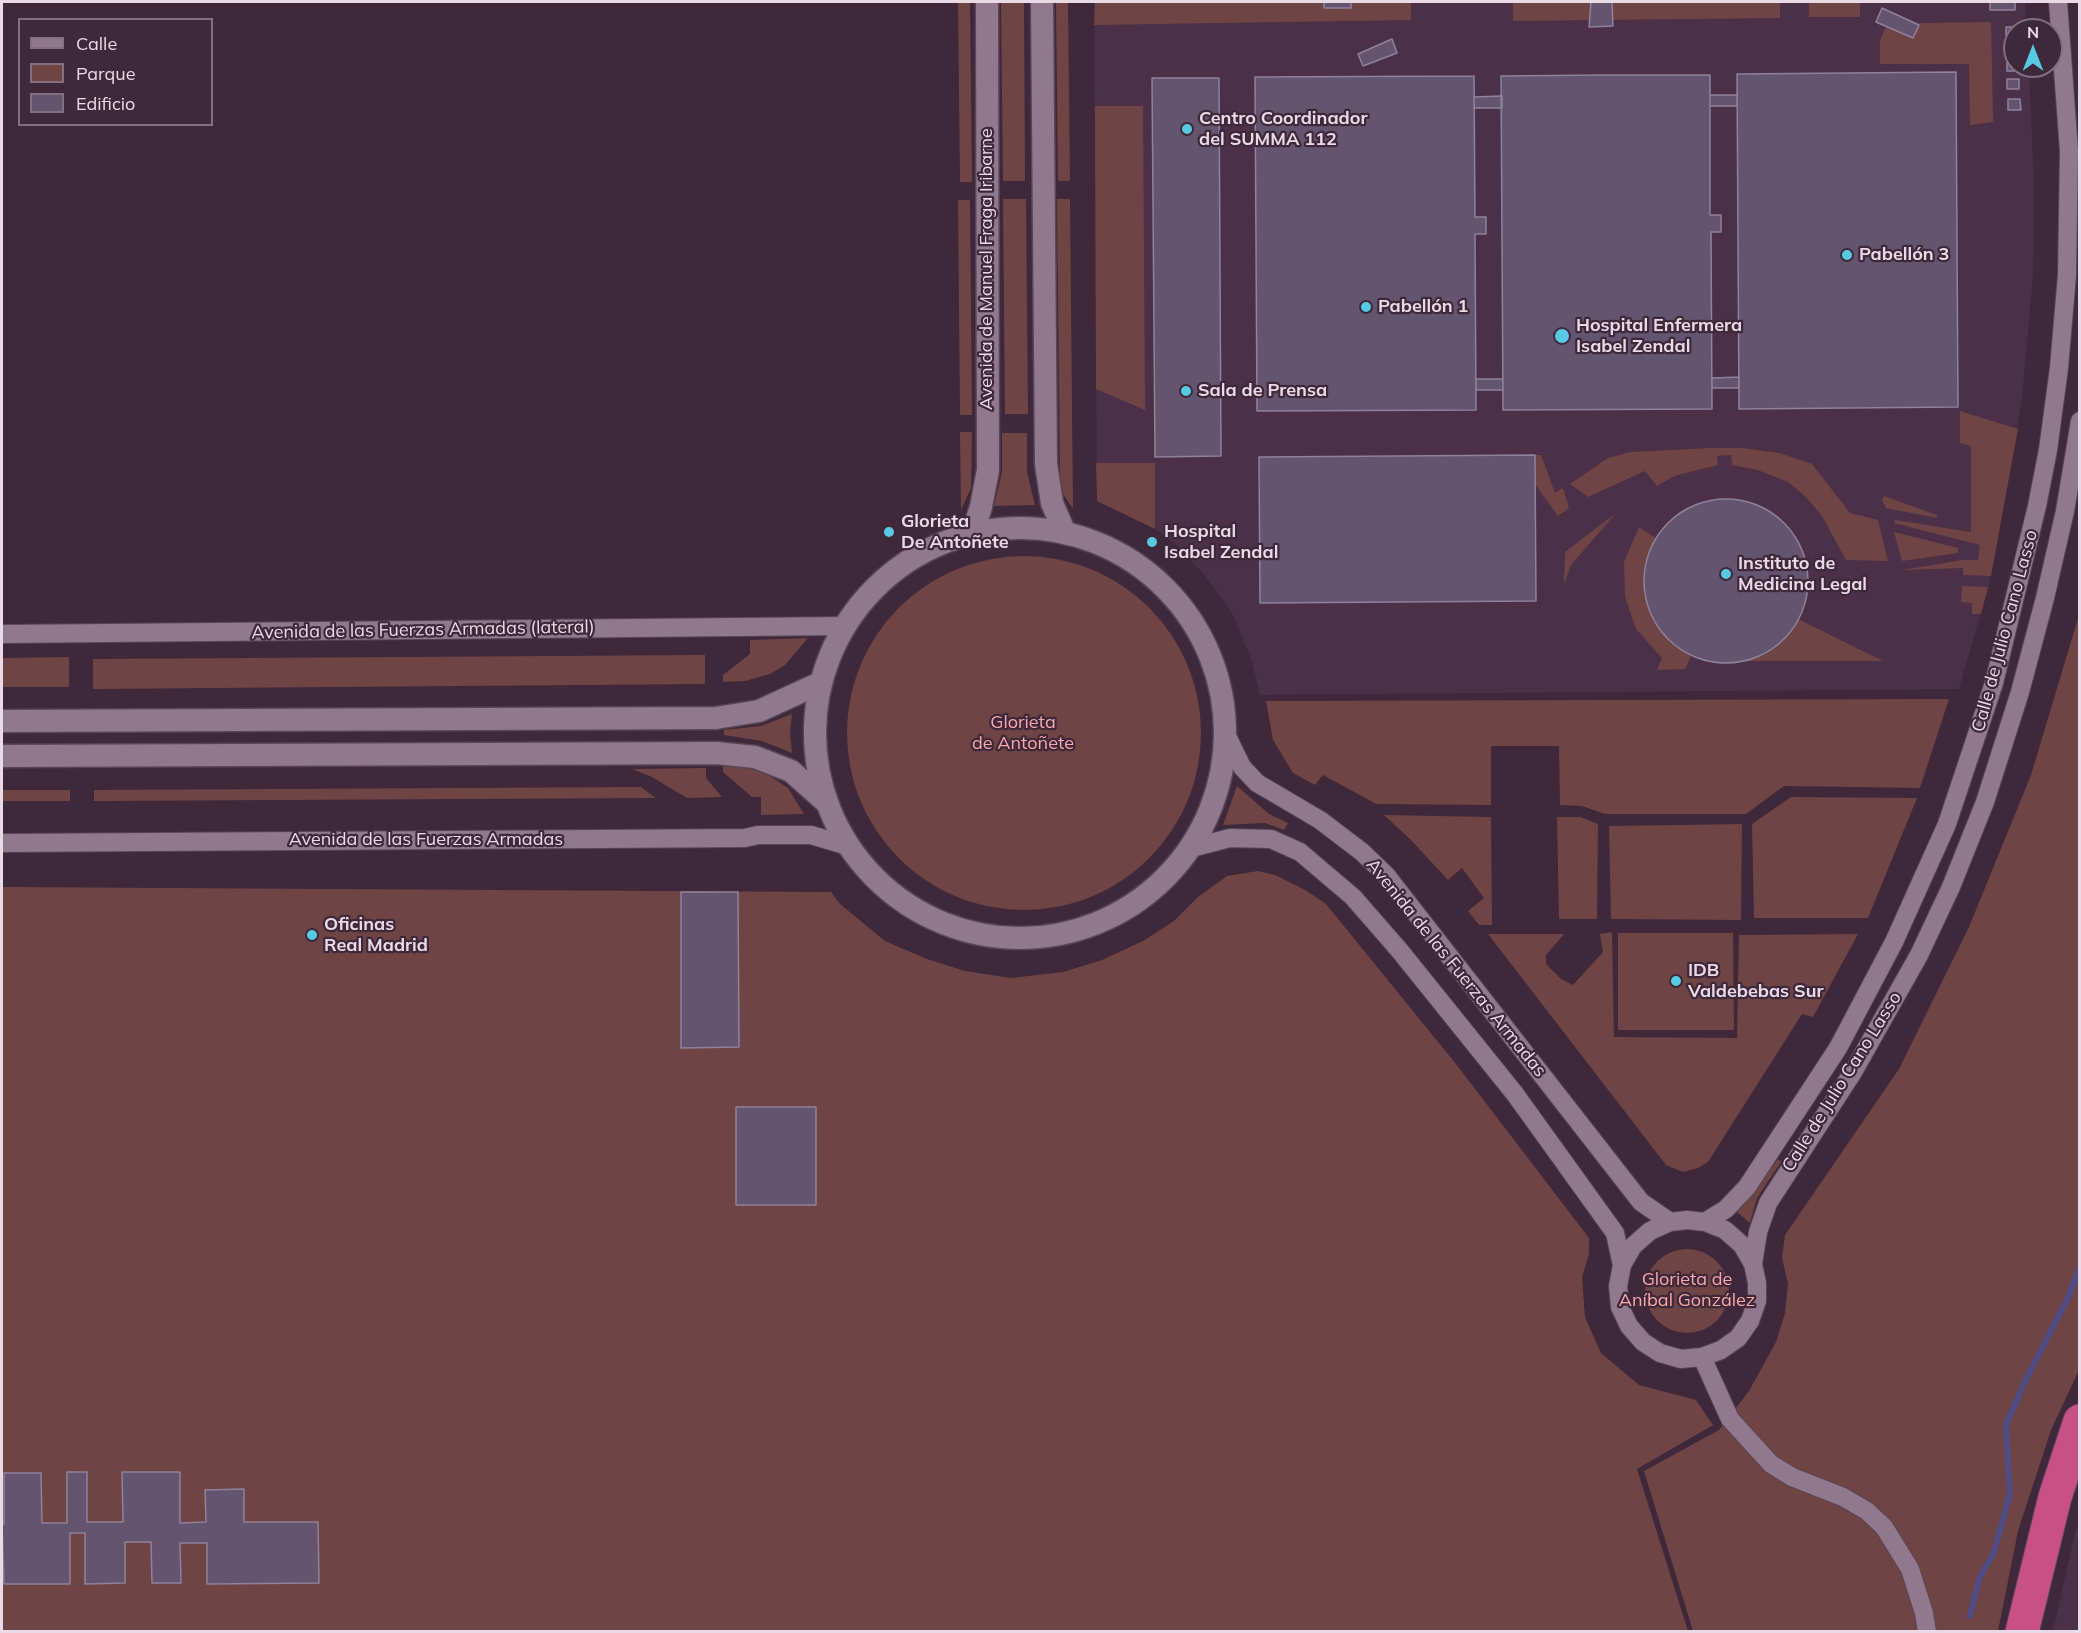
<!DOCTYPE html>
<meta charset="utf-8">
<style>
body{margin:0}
#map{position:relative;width:2081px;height:1633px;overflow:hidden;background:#3e283a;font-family:Mulish,sans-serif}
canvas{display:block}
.frame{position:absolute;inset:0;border:3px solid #e9dae6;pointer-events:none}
.legend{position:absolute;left:18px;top:18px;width:195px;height:108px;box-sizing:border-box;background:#3e283a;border:2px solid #826f7f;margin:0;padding:8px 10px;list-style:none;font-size:18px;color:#e9dae6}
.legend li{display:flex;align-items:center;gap:12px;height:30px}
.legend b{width:30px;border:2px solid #826f7f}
.north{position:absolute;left:2003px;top:18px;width:60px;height:60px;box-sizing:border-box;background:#3e283a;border:2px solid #826f7f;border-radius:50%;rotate:0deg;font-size:16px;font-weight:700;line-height:24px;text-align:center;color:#e9dae6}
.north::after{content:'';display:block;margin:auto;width:21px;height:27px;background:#58c9e3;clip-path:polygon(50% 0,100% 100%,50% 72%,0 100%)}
</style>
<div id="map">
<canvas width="2081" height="1633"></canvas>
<div class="frame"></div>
<ul class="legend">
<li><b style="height:8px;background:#92788d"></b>Calle</li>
<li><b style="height:16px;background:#6f4445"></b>Parque</li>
<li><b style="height:16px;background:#63556f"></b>Edificio</li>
</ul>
<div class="north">N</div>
</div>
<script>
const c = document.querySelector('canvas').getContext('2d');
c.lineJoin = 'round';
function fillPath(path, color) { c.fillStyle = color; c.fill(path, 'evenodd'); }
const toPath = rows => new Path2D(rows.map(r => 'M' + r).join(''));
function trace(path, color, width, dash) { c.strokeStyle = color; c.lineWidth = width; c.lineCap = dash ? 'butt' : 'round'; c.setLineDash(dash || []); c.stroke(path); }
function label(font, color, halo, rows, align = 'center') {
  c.font = font + ' Mulish,sans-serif'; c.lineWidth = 4.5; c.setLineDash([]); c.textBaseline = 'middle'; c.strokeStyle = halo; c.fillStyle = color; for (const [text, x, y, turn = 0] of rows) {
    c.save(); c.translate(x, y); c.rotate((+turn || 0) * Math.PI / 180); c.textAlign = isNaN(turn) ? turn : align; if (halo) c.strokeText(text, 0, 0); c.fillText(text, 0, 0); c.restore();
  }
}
fillPath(toPath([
 [1094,2,2025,2,2026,30,2015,30,2015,66,2029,66,2034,184,2033,276,2022,399,1990,581,1959,689,1260,695,1251,659,1232,613,1205,576,1176,544,1155,529,1097,501],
 [2079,1519,2079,1631,2053,1631,2074,1537]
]), '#4b3047');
fillPath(toPath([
 [958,2,970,2,972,182,960,182],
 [1001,2,1024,2,1025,181,1003,181],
 [1056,2,1068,2,1070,181,1058,181],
 [1095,2,1411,2,1411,20,1094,25],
 [1513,2,1780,2,1780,18,1513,21],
 [1809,2,1860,2,1860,17,1809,17],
 [1991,22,1993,122,1970,125,1969,64,1880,64,1880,40,1886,26,1918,25,1919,23],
 [1095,106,1143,106,1145,410,1096,389],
 [1003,199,1026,199,1028,414,1005,414],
 [1057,199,1070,199,1073,509,1063,494,1060,478],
 [958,200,970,200,972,415,960,415],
 [1960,411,2018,429,1991,576,1963,575,1963,568,1903,570,1962,560,1978,560,1980,545,1894,523,1895,520,1971,532,1971,446,1960,443],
 [972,432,971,488,961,510,960,432],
 [1002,433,1027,433,1027,472,1035,505,994,506,1002,472],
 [1711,448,1743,448,1779,453,1812,464,1850,513,1878,520,1888,561,1846,560,1822,516,1806,497,1788,482,1758,470,1732,465,1731,455,1717,456,1718,465,1674,476,1657,486,1645,471,1588,497,1570,484,1608,458,1630,452],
 [1535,455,1541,455,1555,493,1563,488,1569,508,1558,516,1535,484],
 [1096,463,1155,463,1155,529,1097,501],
 [1884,496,1937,515,1937,518,1886,508,1882,500],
 [1616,513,1571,565,1564,584,1565,552],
 [1639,527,1656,538,1644,567,1644,594,1653,619,1669,641,1691,656,1685,669,1657,670,1662,658,1636,629,1625,597,1624,562],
 [1894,532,1958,548,1958,553,1902,561],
 '847 733a177 177 0 1 1 354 0a177 177 0 1 1-354 0Z',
 [1962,586,1988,587,1981,614,1972,614,1972,603,1961,602],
 [2079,615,2079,1370,2051,1430,2018,1531,1998,1631,1693,1631,1644,1471,1719,1430,1749,1391,1776,1342,1785,1313,1788,1284,1782,1258,1785,1235,1899,1069,1969,927,2031,775],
 [1798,619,1883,661,1744,661,1769,651,1790,632],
 [808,638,785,665,770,674,745,681,723,682,723,675,750,654,750,640],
 [705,655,705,684,93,689,93,659],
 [69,657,69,687,2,687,2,658],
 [1949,699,1920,788,1784,786,1746,814,1605,814,1582,806,1560,805,1559,746,1491,746,1491,805,1376,804,1323,775,1315,785,1293,773,1273,740,1266,701],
 [792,714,790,733,792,753,762,741,724,735,724,730,761,726],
 [723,766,747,767,764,772,788,788,804,814,761,815,761,797,752,797,723,772],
 [706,768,706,778,722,797,687,798,652,777,632,769],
 [1237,786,1269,814,1288,823,1284,830,1265,823,1223,825],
 [641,787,656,798,94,801,94,790],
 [2,790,70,790,70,801,2,801],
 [1791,797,1917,798,1868,918,1754,918,1752,824],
 [1384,815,1491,817,1492,925,1479,925,1468,911,1484,898,1462,868,1448,880,1411,840],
 [1557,817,1580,817,1598,824,1597,919,1559,919],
 [1742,824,1741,920,1611,919,1609,826],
 [1258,871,1275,875,1307,891,1326,904,1456,1064,1589,1238,1589,1254,1582,1277,1585,1317,1601,1353,1639,1385,1696,1400,1713,1425,1637,1469,1688,1631,2,1632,2,887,831,892,840,904,885,941,927,959,965,971,1011,978,1063,972,1102,960,1143,941,1174,921,1198,897,1227,876],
 [1612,932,1614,1037,1737,1038,1739,935,1858,934,1813,1017,1802,1014,1708,1162,1698,1168,1683,1172,1666,1165,1488,934,1564,934,1546,955,1546,964,1561,979,1573,985,1603,952,1600,934],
 [1618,933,1733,933,1734,1030,1618,1030],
 [1778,1159,1781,1162,1757,1198,1750,1223,1737,1212],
 '1645 1291a42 42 0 1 1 84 0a42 42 0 1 1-84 0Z'
]), '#6f4445');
trace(toPath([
 [1970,1616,1979,1579,1994,1552,2010,1493,2006,1425,2025,1381,2067,1300,2080,1267]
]), '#504c84', 6);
const building = toPath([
 [1324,2,1351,2,1351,8,1324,8,1324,2],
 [1591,2,1612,2,1613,26,1589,27,1591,2],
 [1990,2,2015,2,2015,10,1990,10,1990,2],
 [1882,8,1919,25,1913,38,1876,22,1882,8],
 [2006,27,2017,27,2015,35,2006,35,2006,27],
 [1392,39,1397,53,1363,66,1358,54,1392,39],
 [2006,42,2015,42,2015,54,2006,54,2006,42],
 [2007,62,2015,62,2019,71,2007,71,2007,62],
 [1956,72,1958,407,1739,409,1737,74,1956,72],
 [1602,75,1710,75,1710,215,1721,215,1721,232,1711,232,1712,409,1503,410,1501,76,1602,75],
 [1474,76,1475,217,1486,217,1486,234,1475,234,1476,410,1257,411,1255,77,1474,76],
 [1152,78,1219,78,1221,456,1155,457,1152,78],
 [2007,79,2019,79,2019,89,2007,89,2007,79],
 [1710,95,1737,95,1737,106,1710,106,1710,95],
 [1502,96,1502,108,1474,108,1474,97,1502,96],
 [2008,99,2020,99,2021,110,2008,110,2008,99],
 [1739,377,1739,388,1712,388,1712,378,1739,377],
 [1476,379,1503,379,1503,390,1476,390,1476,379],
 [1535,455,1536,601,1260,603,1259,457,1535,455],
 '1644 581a82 82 0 1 1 164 0a82 82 0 1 1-164 0Z',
 [681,892,738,892,739,1047,681,1048,681,892],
 [736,1107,816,1107,816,1205,736,1205,736,1107],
 [67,1472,87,1472,87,1522,123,1522,122,1472,180,1472,180,1523,206,1522,205,1490,244,1489,244,1522,318,1522,319,1583,207,1584,207,1543,180,1543,181,1583,152,1583,151,1542,125,1542,125,1583,85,1584,85,1533,70,1533,70,1584,4,1584,2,1524,4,1524,4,1473,41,1473,42,1523,67,1523,67,1472]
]);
fillPath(building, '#63556f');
trace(building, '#90819d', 1.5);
const minor = toPath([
 [2,634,844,626],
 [1226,734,1242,767,1257,783,1320,820,1362,852,1386,875,1641,1202,1670,1222],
 [2,843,745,838,758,835,811,835,848,846],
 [1191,848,1230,838,1271,839,1300,852,1353,897,1400,951,1515,1094,1615,1233,1622,1265],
 [1705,1222,1726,1209,1747,1187,1838,1048,1894,942,1947,824,1994,683,2037,506,2048,450,2059,368,2067,275,2069,151,2058,2],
 [1753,1264,1742,1245,1725,1230,1705,1222,1687,1220,1670,1222,1650,1231,1633,1246,1622,1265,1618,1286,1620,1307,1629,1326,1643,1342,1660,1353,1681,1359,1702,1357,1721,1350,1738,1338,1750,1321,1757,1301,1757,1283,1753,1264,1758,1232,1768,1203,1853,1072,1919,955,1951,887,1985,802,2020,692,2045,598,2065,511,2080,421],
 [1702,1357,1730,1419,1771,1464,1792,1477,1843,1497,1867,1511,1884,1527,1910,1569,1924,1613,1927,1632]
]);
const tertiary = toPath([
 [1042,2,1046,464,1052,503,1065,533],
 '815 733a205 205 0 1 1 410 0a205 205 0 1 1-410 0Z',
 [972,534,981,507,988,470,987,2],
 [2,721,716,718,759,711,820,683],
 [2,756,716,753,755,757,791,771,826,802]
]);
const motorway = toPath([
 [2022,1632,2055,1497,2080,1421]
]);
trace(minor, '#574554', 20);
trace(tertiary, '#574554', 25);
trace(motorway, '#574554', 35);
trace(minor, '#92788d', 18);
trace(tertiary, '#92788d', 22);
trace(motorway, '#c85085', 33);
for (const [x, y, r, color] of [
 [1187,129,6,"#58c9e3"],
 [1847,255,6,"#58c9e3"],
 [1366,307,6,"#58c9e3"],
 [1562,336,8,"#58c9e3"],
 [1186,391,6,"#58c9e3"],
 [889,532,6,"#58c9e3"],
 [1152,542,6,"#58c9e3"],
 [1726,574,6,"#58c9e3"],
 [312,935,6,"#58c9e3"],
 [1676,981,6,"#58c9e3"]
]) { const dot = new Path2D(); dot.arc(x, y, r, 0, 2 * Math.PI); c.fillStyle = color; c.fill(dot); trace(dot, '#3e283a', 2); }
label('bold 18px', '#e9dae6', '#3e283a', [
 ["Centro Coordinador",1199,119],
 ["del SUMMA 112",1199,140],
 ["Pabellón 3",1859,255],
 ["Pabellón 1",1378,307],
 ["Hospital Enfermera",1576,326],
 ["Isabel Zendal",1576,347],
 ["Sala de Prensa",1198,391],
 ["Glorieta",901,522],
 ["De Antoñete",901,543],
 ["Hospital",1164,532],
 ["Isabel Zendal",1164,553],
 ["Instituto de",1738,564],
 ["Medicina Legal",1738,585],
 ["Oficinas",324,925],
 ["Real Madrid",324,946],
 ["IDB",1688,971],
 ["Valdebebas Sur",1688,992]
], 'left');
label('18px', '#e9dae6', '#3e283a', [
 ["Avenida de Manuel Fraga Iribarne",987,269,-90],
 ["Avenida de las Fuerzas Armadas (lateral)",423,630,-1],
 ["Calle de Julio Cano Lasso",2005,631,-75],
 ["Avenida de las Fuerzas Armadas",426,840],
 ["Avenida de las Fuerzas Armadas",1456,968,51],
 ["Calle de Julio Cano Lasso",1842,1082,-58]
]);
label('18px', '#f9a8a9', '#3e283a', [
 ["Glorieta",1023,723],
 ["de Antoñete",1023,744],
 ["Glorieta de",1687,1280],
 ["Aníbal González",1687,1301]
]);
</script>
